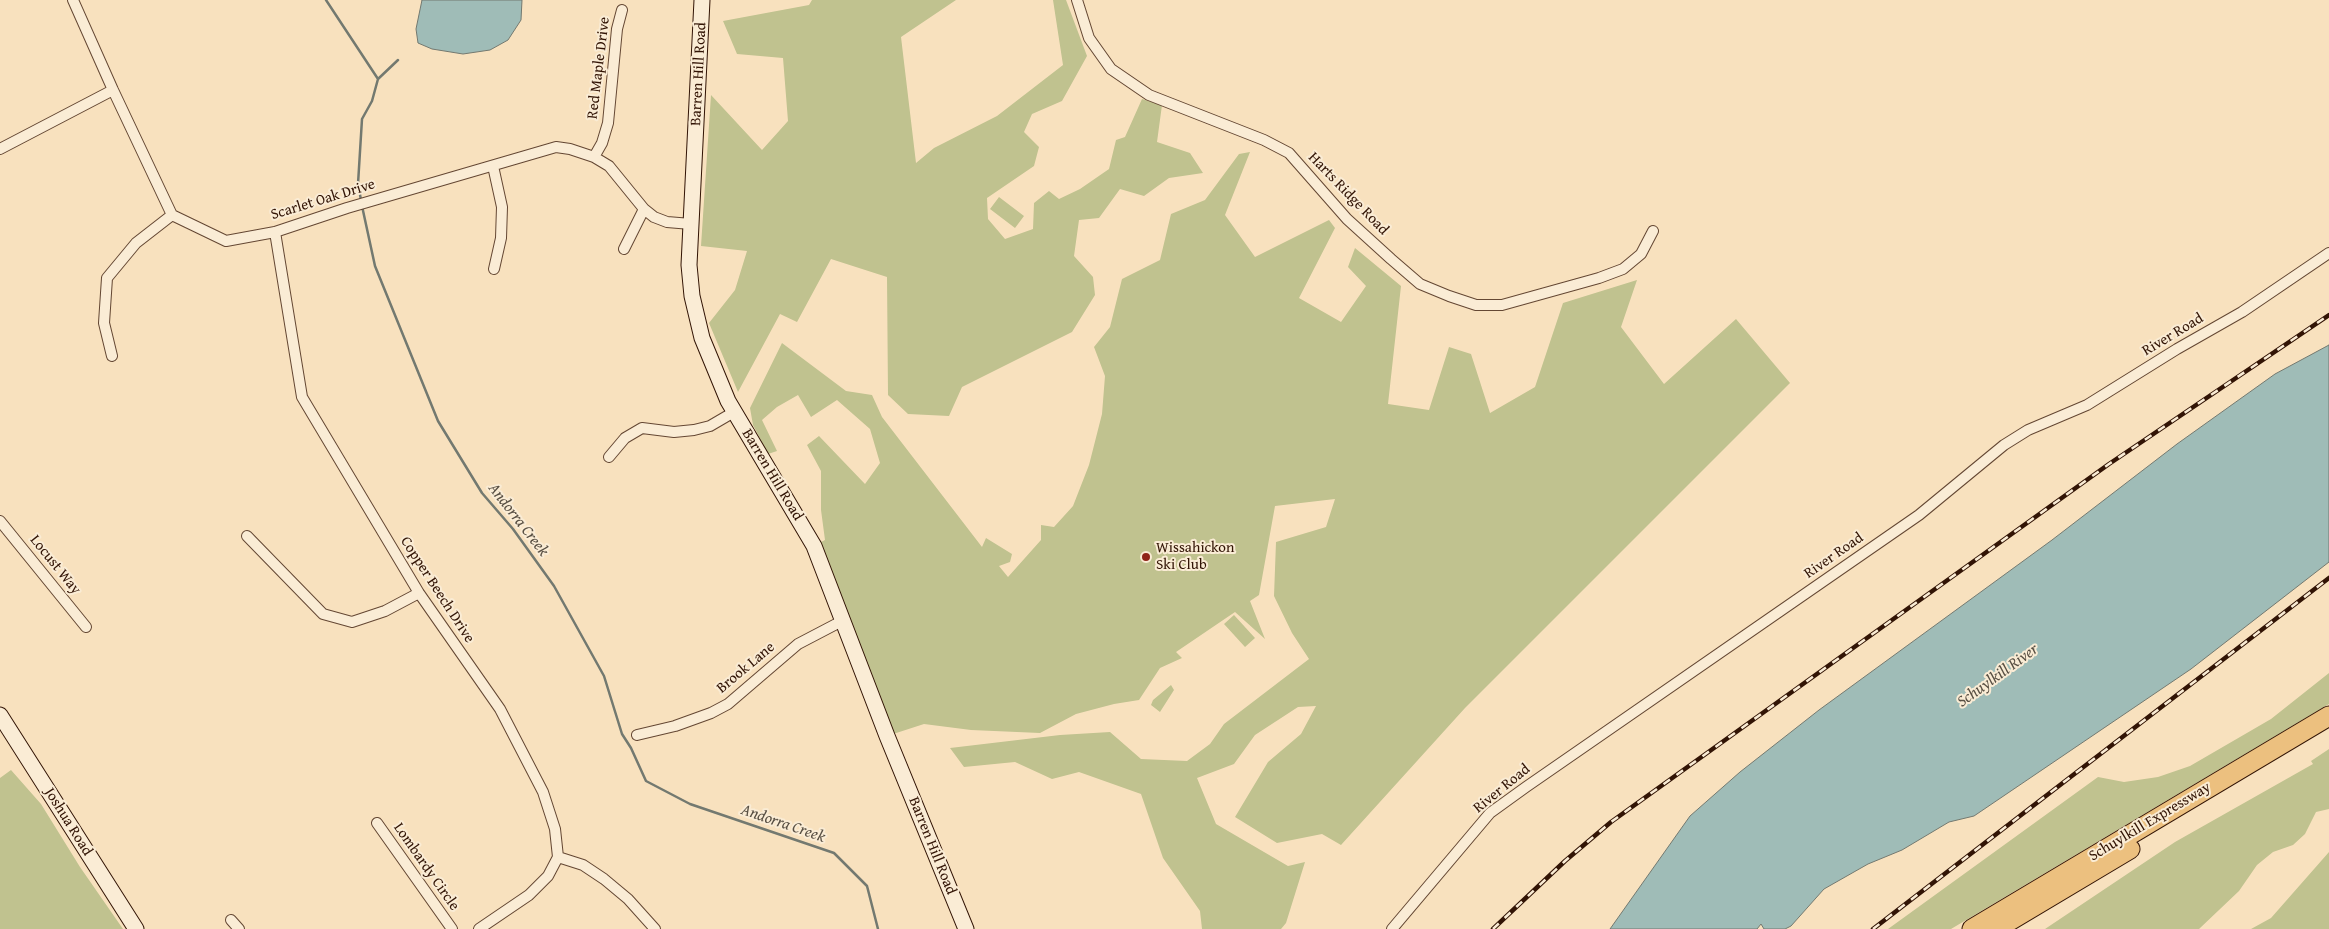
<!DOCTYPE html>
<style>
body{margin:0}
canvas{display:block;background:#f8e1be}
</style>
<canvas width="2329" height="929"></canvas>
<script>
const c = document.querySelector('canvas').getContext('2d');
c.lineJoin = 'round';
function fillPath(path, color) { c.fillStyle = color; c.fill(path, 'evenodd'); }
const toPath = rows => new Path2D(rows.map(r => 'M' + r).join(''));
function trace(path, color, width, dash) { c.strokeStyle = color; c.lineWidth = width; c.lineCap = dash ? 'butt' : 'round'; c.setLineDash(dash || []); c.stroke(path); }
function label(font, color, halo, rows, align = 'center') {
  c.font = font + ' "Gentium Book Plus",serif'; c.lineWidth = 4; c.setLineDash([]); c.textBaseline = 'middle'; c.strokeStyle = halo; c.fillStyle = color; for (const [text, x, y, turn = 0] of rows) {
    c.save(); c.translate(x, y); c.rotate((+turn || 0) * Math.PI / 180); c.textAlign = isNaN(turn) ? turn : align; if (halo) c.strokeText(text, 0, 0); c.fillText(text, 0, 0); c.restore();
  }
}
fillPath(toPath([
 [812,0,956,0,901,37,916,163,934,148,997,116,1063,65,1053,0,1066,0,1087,56,1062,101,1032,114,1024,132,1039,147,1034,166,987,198,988,219,1005,239,1033,229,1034,203,1049,191,1059,199,1080,189,1109,169,1116,140,1125,137,1142,99,1162,105,1157,142,1190,153,1203,173,1169,178,1144,196,1120,189,1099,218,1079,220,1074,256,1093,277,1095,295,1072,332,962,387,949,416,908,414,888,395,887,277,831,259,797,322,780,314,738,392,709,323,735,290,747,251,701,246,711,95,762,150,788,121,783,58,737,54,723,21,809,5],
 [1250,152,1225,215,1255,257,1329,220,1335,228,1299,298,1341,322,1366,286,1348,267,1355,248,1401,286,1388,404,1429,410,1449,347,1471,354,1490,413,1535,387,1563,303,1637,280,1621,327,1664,384,1736,319,1790,383,1465,708,1341,845,1322,834,1277,843,1235,817,1268,762,1301,734,1316,706,1298,707,1255,735,1234,764,1197,778,1216,824,1288,866,1305,862,1286,923,1281,929,1202,929,1200,911,1163,858,1141,794,1079,772,1052,779,1015,762,964,767,950,748,1060,735,1110,732,1141,759,1187,761,1210,744,1224,724,1309,659,1292,633,1274,596,1276,542,1326,527,1335,499,1275,506,1259,595,1250,601,1265,639,1235,612,1176,652,1182,658,1160,668,1139,700,1114,704,1076,714,1040,733,971,730,924,724,887,736,819,543,825,540,821,510,821,471,807,445,819,436,865,484,880,463,870,429,837,400,811,417,798,395,777,407,762,420,777,451,768,454,753,425,750,408,782,343,846,391,872,395,882,417,982,547,986,538,1012,554,1010,562,999,566,1008,577,1041,540,1041,525,1054,527,1073,506,1089,465,1102,414,1105,376,1094,347,1110,327,1122,279,1160,260,1171,214,1205,200,1239,154],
 [999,197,1024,216,1015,228,990,209],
 [1234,615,1255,638,1245,647,1224,624],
 [2329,673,2329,704,1951,929,1888,929,2098,777,2124,782,2158,777,2190,766,2271,719],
 [1171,685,1174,690,1160,712,1151,705,1153,700],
 [2329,749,2329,809,2316,812,2305,834,2293,845,2273,852,2257,865,2239,891,2199,929,2045,929,2175,842,2313,764,2311,761],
 [11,770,41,804,80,867,123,929,0,929,0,778],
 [2329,852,2329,929,2251,929,2271,918]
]), '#c0c28f');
const water = toPath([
 [422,0,522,0,521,20,508,40,490,50,463,54,432,49,418,43,416,29,422,0],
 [2329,345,2329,562,2191,669,1974,816,1949,822,1902,850,1868,864,1824,889,1791,926,1785,929,1764,929,1761,924,1757,929,1610,929,1690,816,1740,772,1819,710,2052,540,2177,444,2275,374,2329,345]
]);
fillPath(water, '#9fbcb7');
trace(water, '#737970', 1);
trace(toPath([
 [326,0,378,79,372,101,362,119,358,184,361,200],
 [378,79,398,60],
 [362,206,375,266,438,421,482,493,513,529,554,586,604,676,622,734,631,748,646,781,690,804,834,853,867,886,878,929]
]), '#737970', 2.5);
const street = toPath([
 [73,0,113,90,172,215,226,241,275,232,347,208,556,147,570,149,594,157,609,166,644,209,654,217,667,222,691,224],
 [1077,0,1089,38,1111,69,1149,95,1264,140,1289,153,1347,219,1391,259,1420,284,1449,296,1476,305,1502,305,1599,278,1623,269,1641,254,1653,231],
 [0,149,113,90],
 [594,157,602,143,608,123,617,29,622,10],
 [493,166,502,207,501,238,494,269],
 [275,232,302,397,419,593,500,709,543,792,555,829,558,857,548,876,529,895,479,929],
 [624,249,644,209],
 [112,356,104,323,107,278,136,243,172,215],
 [609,457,625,438,642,428,674,432,694,430,710,426,734,412],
 [0,521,86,627],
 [247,536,323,614,352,622,385,611,419,593],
 [637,735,675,726,711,713,728,704,798,644,842,621],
 [377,823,452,929],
 [558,857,583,865,604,879,628,899,655,929],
 [231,920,239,929],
 [1392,929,1490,813,1526,787,1919,515,2004,445,2028,430,2087,405,2177,349,2242,312,2329,253]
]);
const secondary = toPath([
 [702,0,689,265,692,296,702,338,728,401,814,546,887,736,966,929],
 [0,715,136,929]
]);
const highway = toPath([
 [1972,929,2329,716],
 [1996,929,2130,849]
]);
trace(street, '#644733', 12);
trace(secondary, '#321405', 17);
trace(highway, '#321405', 21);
trace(street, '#faecd5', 10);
trace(secondary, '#faecd5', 15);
trace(highway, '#ecc07f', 19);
const rail = toPath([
 [1493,929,1565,861,1611,822,2109,464,2329,315],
 [1873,929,2329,578]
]);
trace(rail, '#321405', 4.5);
trace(rail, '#faecd5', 2.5, [8]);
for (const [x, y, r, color] of [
 [1146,557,5,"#8f2418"]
]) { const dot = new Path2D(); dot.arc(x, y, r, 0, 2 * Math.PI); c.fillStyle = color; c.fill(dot); trace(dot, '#faecd5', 2); }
label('15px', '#321405', '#faecd5', [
 ["Red Maple Drive",599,68,-83],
 ["Barren Hill Road",699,74,-87],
 ["Harts Ridge Road",1348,194,46],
 ["Scarlet Oak Drive",323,200,-17],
 ["River Road",2173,335,-31],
 ["Barren Hill Road",772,475,59],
 ["River Road",1834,556,-35],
 ["Locust Way",55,565,51],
 ["Copper Beech Drive",437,590,57],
 ["Brook Lane",746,668,-40],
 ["River Road",1502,789,-39],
 ["Joshua Road",68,822,58],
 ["Schuylkill Expressway",2150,822,-31],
 ["Barren Hill Road",932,846,68],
 ["Lombardy Circle",426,867,55]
]);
label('15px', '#321405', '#faecd5', [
 ["Wissahickon",1156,548],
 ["Ski Club",1156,565]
], 'left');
label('italic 16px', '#584f43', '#faecd5', [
 ["Andorra Creek",518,520,52],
 ["Schuylkill River",1998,676,-36],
 ["Andorra Creek",783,824,19]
]);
</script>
